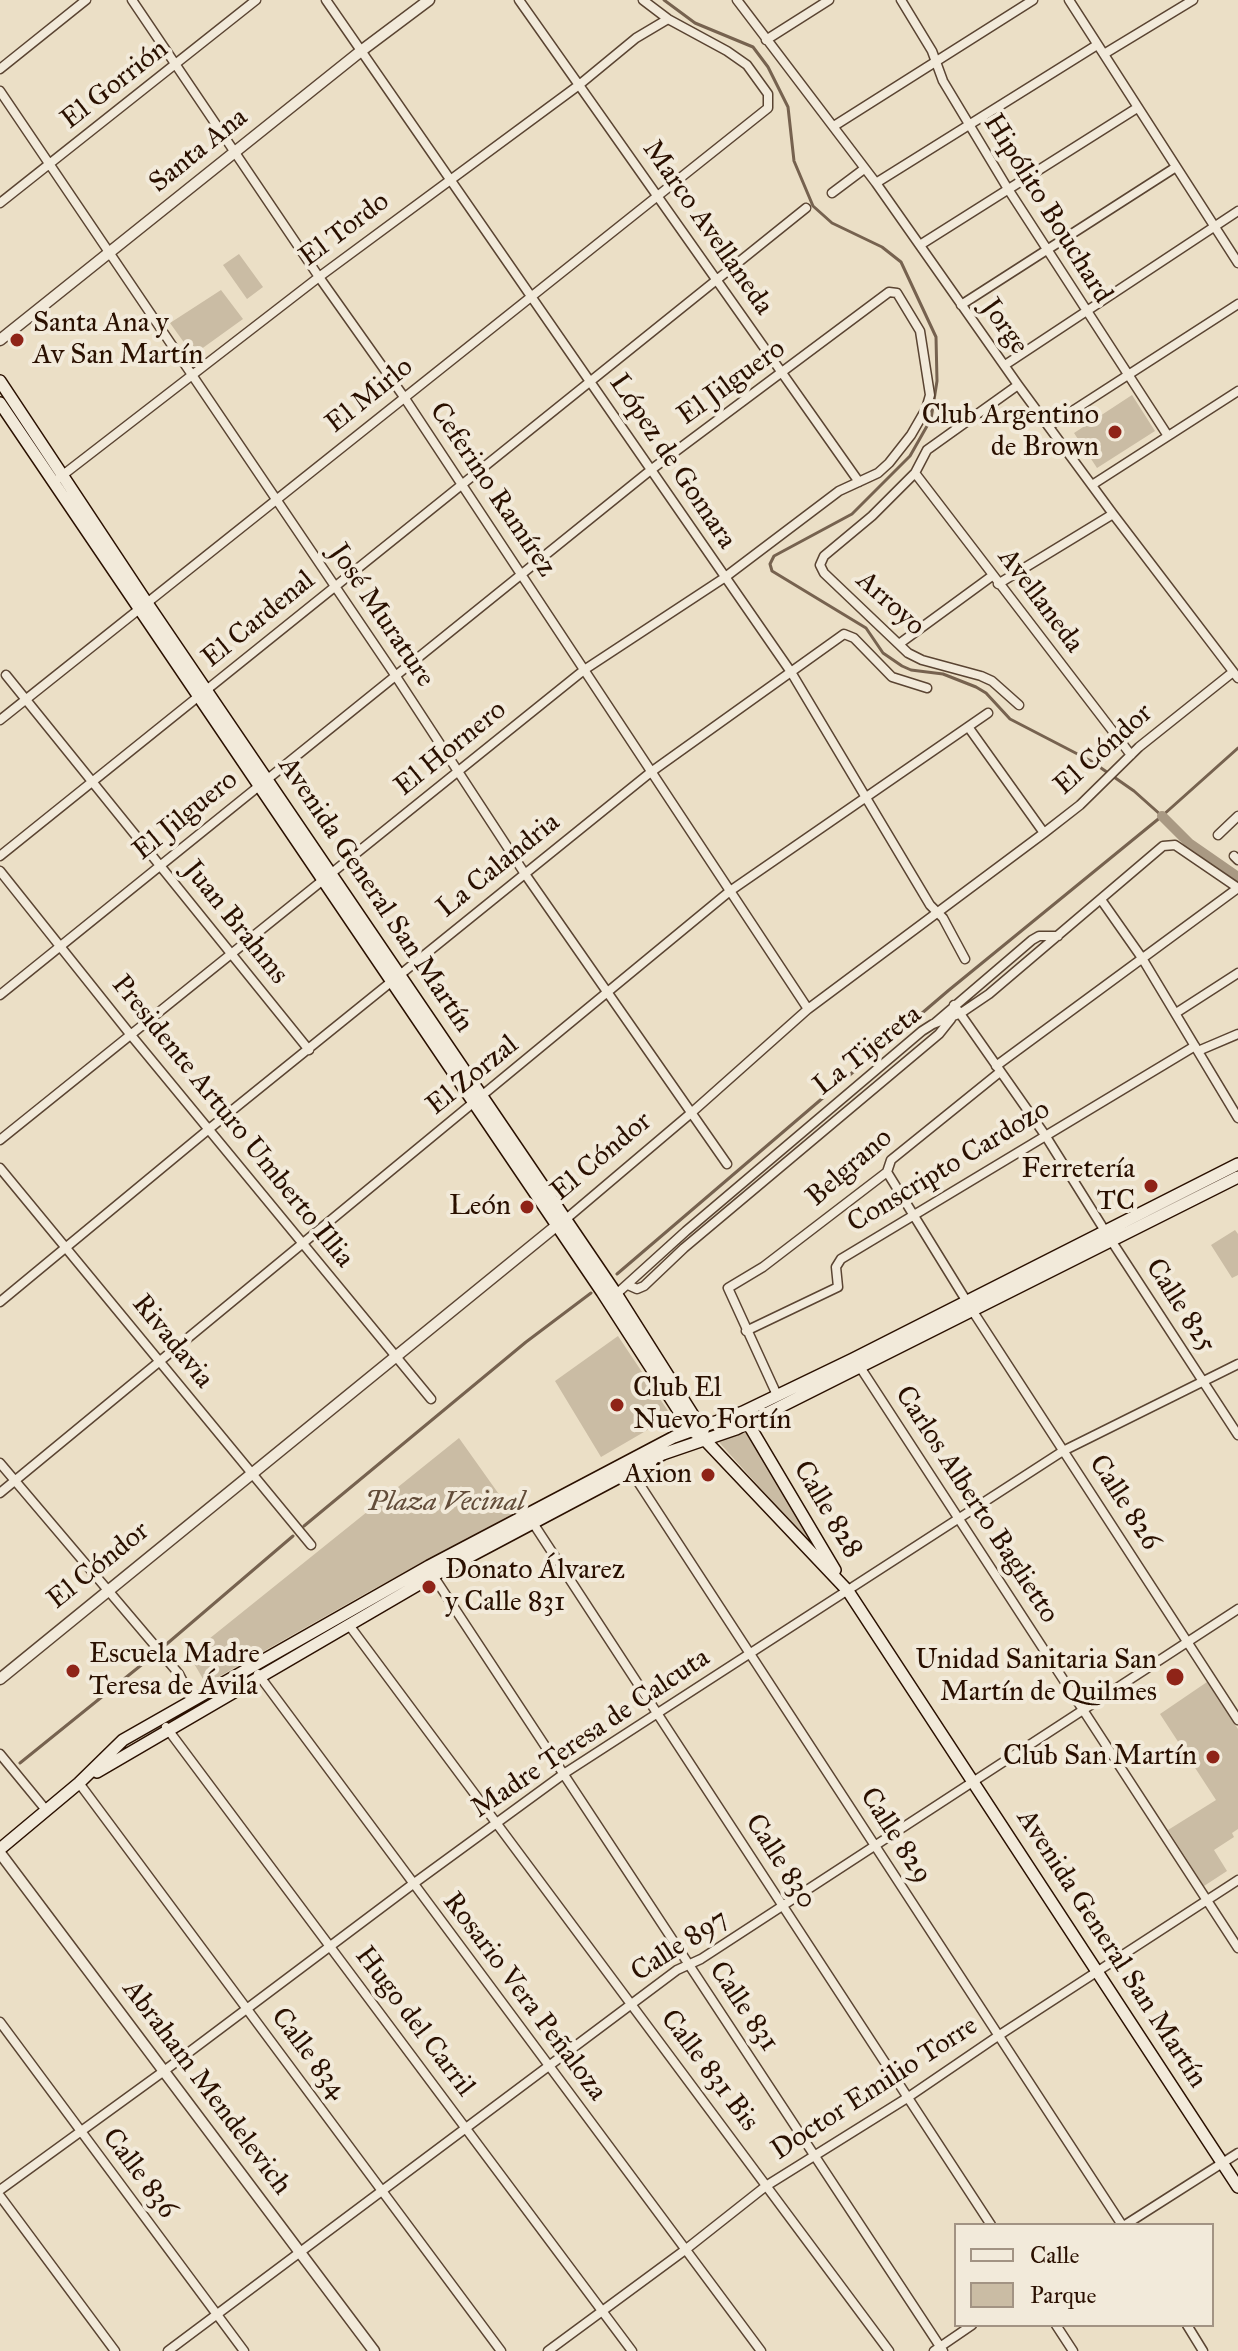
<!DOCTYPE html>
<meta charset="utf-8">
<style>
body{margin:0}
#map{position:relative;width:1238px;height:2351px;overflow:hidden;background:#ebdfc6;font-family:"IM FELL Great Primer",serif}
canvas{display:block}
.legend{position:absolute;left:954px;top:2223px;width:260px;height:104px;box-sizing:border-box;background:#f2eada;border:2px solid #a29383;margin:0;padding:10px 14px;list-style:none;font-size:24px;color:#2a1000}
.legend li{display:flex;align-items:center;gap:16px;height:40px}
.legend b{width:40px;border:2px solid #a29383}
</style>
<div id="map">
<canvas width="1238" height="2351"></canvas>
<ul class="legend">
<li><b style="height:10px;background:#f2eada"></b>Calle</li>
<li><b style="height:22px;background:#cabca4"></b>Parque</li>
</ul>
</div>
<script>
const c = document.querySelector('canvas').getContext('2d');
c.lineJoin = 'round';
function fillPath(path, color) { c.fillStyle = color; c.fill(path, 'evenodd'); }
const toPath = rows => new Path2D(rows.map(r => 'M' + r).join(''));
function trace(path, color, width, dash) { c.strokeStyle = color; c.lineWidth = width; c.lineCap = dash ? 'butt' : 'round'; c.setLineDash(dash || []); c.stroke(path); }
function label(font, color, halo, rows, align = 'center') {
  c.font = font + ' "IM FELL Great Primer",serif'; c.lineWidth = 8; c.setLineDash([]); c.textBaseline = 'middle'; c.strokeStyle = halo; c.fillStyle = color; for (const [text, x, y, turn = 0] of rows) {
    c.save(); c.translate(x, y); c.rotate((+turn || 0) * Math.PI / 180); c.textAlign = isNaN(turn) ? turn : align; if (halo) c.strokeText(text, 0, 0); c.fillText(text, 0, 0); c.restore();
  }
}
fillPath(toPath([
 [239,254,263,287,247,299,223,265],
 [221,290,243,319,193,355,170,323],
 [1132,395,1155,431,1097,468,1074,433],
 [1235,1230,1238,1234,1238,1275,1232,1278,1211,1245],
 [618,1336,670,1414,668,1418,601,1457,555,1381],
 [748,1432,811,1539,807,1540,718,1441],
 [459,1438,513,1514,370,1591,206,1684,189,1655],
 [1207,1682,1238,1729,1238,1829,1232,1833,1234,1837,1214,1850,1227,1871,1204,1886,1168,1830,1216,1800,1160,1714]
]), '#cabca4');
trace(toPath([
 [664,0,695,23,753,47,768,67,788,107,794,161,813,206,832,223,882,247,901,262,936,337,937,381,931,419,910,456,852,514,774,556,770,564,772,571,866,628,883,653,902,666,911,670,943,674,976,687,986,693,1010,719,1091,761,1134,791,1162,816],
 [617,1274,949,990,1162,816,1238,748],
 [304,1526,526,1342,591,1293],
 [162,1648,293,1536],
 [20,1763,150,1658]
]), '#76624f', 3);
trace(toPath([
 [1162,816,1189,843,1238,877]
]), '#a99983', 10);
const minor = toPath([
 [132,0,319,277,404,397,808,1009],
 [326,0,791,672,930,905,943,918,965,959],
 [519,0,859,482],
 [737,0,876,183,1018,385,1113,514,1238,678],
 [901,0,932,51,943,81,1008,189,1168,436],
 [1069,0,1238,263],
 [766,40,829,0],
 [1104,54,1193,0],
 [0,69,86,0],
 [0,91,395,675,525,874,727,1164],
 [834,126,1033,0],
 [876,183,1097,45],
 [832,193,864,169],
 [0,203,256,0],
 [920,245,1137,108],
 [961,305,1176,167],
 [1005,365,1238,211],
 [1018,385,927,450,915,473,872,516,824,556,820,565,824,573,908,653,922,660,981,676,992,681,1019,705],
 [1049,426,1238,304],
 [915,473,1131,755],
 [59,478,319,277,579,85,636,38,668,19],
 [1092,485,1238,391],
 [998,584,1113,514],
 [899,644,992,576],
 [6,675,309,1050],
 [0,720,768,108,768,94,747,65,727,51,668,19,643,0],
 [969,728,1044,833],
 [1218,835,1238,816],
 [0,856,806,208],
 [1234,856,1238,860],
 [0,871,130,1034,431,1399],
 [1102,901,1142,958,1238,1118],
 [0,995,652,469,889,292,897,293,920,331,930,395,926,409,911,435,889,463,878,473,839,491,724,578,584,670,0,1140],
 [954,1005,1045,1135,1105,1231,1238,1435],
 [1176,1013,1238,973],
 [935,1023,1032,940,1039,936,1058,936],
 [1198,1051,1238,1034],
 [0,1168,311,1545],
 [887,1172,972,1310,1238,1720],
 [566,1219,690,1114,808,1009,1044,833,1080,805,1139,747,1233,672],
 [628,1285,637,1289,644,1286,684,1248,939,1034,951,1019],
 [612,1298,686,1231,922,1031,933,1024,961,1013,989,994,1163,846,1175,845,1238,888,996,1066],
 [0,1302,209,1129,651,772,844,634,854,638,892,677,927,688],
 [746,1331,838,1287,836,1267,841,1259,1195,1046],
 [860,1367,1238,1948],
 [777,1395,728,1288,763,1267,887,1172,891,1160,1000,1072],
 [0,1463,179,1674,193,1701],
 [631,1471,1122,2225],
 [0,1493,730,891,988,713],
 [533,1523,991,2225],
 [432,1574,943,2351],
 [349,1625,889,2351],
 [258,1674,761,2351],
 [166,1727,632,2351],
 [0,1754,46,1810],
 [79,1783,501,2351],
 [0,2022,244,2351],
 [0,2190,164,2071,413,1884,565,1773,1063,1451,1238,1364],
 [0,2196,115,2351],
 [1125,2225,1238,2153],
 [1056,2325,1073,2351],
 [1187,2325,1203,2351],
 [168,2351,677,1970,701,1959,1238,1609],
 [548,2351,685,2250,766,2186,907,2098,998,2036,1238,1880],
 [934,2351,972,2325]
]);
const tertiary = toPath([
 [0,340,361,51,429,0],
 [0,1679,561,1222],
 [0,1853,374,2351]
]);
const secondary = toPath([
 [0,381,147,603,617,1295,703,1431],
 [0,403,602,1292,691,1430,704,1439,848,1591,1238,2187],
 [746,1420,835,1570],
 [97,1772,433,1576,663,1454,736,1429,1238,1177],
 [0,1849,79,1783,123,1740,429,1566,674,1437,743,1412,853,1359,1238,1164]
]);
trace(minor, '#5a4432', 11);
trace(tertiary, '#5a4432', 13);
trace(secondary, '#2a1000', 14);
trace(minor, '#f2eada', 8);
trace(tertiary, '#f2eada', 10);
trace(secondary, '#f2eada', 11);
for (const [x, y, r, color] of [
 [17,340,8,"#8f2418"],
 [1115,432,8,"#8f2418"],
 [1151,1186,8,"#8f2418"],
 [527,1207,8,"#8f2418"],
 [617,1405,8,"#8f2418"],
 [708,1475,8,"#8f2418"],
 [429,1587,8,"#8f2418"],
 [73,1671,8,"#8f2418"],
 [1175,1677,10,"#8f2418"],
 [1213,1757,8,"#8f2418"]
]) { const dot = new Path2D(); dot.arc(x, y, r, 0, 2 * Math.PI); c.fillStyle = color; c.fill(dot); trace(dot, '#f2eada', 3); }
label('28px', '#2a1000', '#f2eada', [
 ["El Gorrión",115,85,-38],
 ["Santa Ana",199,151,-39],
 ["Hipólito Bouchard",1047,209,58],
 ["Marco Avellaneda",707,228,55],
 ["El Tordo",345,230,-37],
 ["Jorge",1004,327,55],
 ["El Jilguero",732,383,-36],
 ["El Mirlo",370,396,-39],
 ["López de Gomara",672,462,56],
 ["Ceferino Ramírez",492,490,56],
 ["Avellaneda",1040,601,53],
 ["Arroyo",890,604,42],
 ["José Murature",381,616,56],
 ["El Cardenal",259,620,-39],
 ["El Hornero",451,749,-39],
 ["El Cóndor",1104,750,-42],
 ["El Jilguero",186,816,-39],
 ["La Calandria",499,866,-39],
 ["Avenida General San Martín",375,895,56],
 ["Juan Brahms",235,923,51],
 ["La Tijereta",868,1051,-38],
 ["El Zorzal",473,1076,-39],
 ["Presidente Arturo Umberto Illia",232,1122,51],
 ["El Cóndor",602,1157,-40],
 ["Conscripto Cardozo",949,1167,-31],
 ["Belgrano",850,1168,-41],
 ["Calle 825",1180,1306,57],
 ["Rivadavia",172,1342,51],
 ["Calle 826",1124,1503,57],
 ["Carlos Alberto Baglietto",976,1505,57],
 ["Calle 828",827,1510,59],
 ["El Cóndor",99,1566,-39],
 ["Madre Teresa de Calcuta",591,1734,-34],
 ["Calle 829",895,1836,57],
 ["Calle 830",780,1862,57],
 ["Calle 897",680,1946,-33],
 ["Avenida General San Martín",1111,1949,57],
 ["Rosario Vera Peñaloza",524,1997,53],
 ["Calle 831",743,2007,56],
 ["Hugo del Carril",414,2022,53],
 ["Calle 834",308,2054,53],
 ["Calle 831 Bis",709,2071,53],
 ["Abraham Mendelevich",206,2088,53],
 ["Doctor Emilio Torre",875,2089,-33],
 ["Calle 836",139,2174,53]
]);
label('28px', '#2a1000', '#f2eada', [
 ["Santa Ana y",33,324,"left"],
 ["Av San Martín",33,356,"left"],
 ["Club Argentino",1099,416],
 ["de Brown",1099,448],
 ["Ferretería",1135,1170],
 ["TC",1135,1202],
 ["León",511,1207],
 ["Club El",633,1389,"left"],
 ["Nuevo Fortín",633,1421,"left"],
 ["Axion",692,1475],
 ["Donato Álvarez",445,1571,"left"],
 ["y Calle 831",445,1603,"left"],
 ["Escuela Madre",89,1655,"left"],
 ["Teresa de Ávila",89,1687,"left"],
 ["Unidad Sanitaria San",1157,1661],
 ["Martín de Quilmes",1157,1693],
 ["Club San Martín",1197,1757]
], 'right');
label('italic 28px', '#624c39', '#f2eada', [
 ["Plaza Vecinal",445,1503]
]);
</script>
